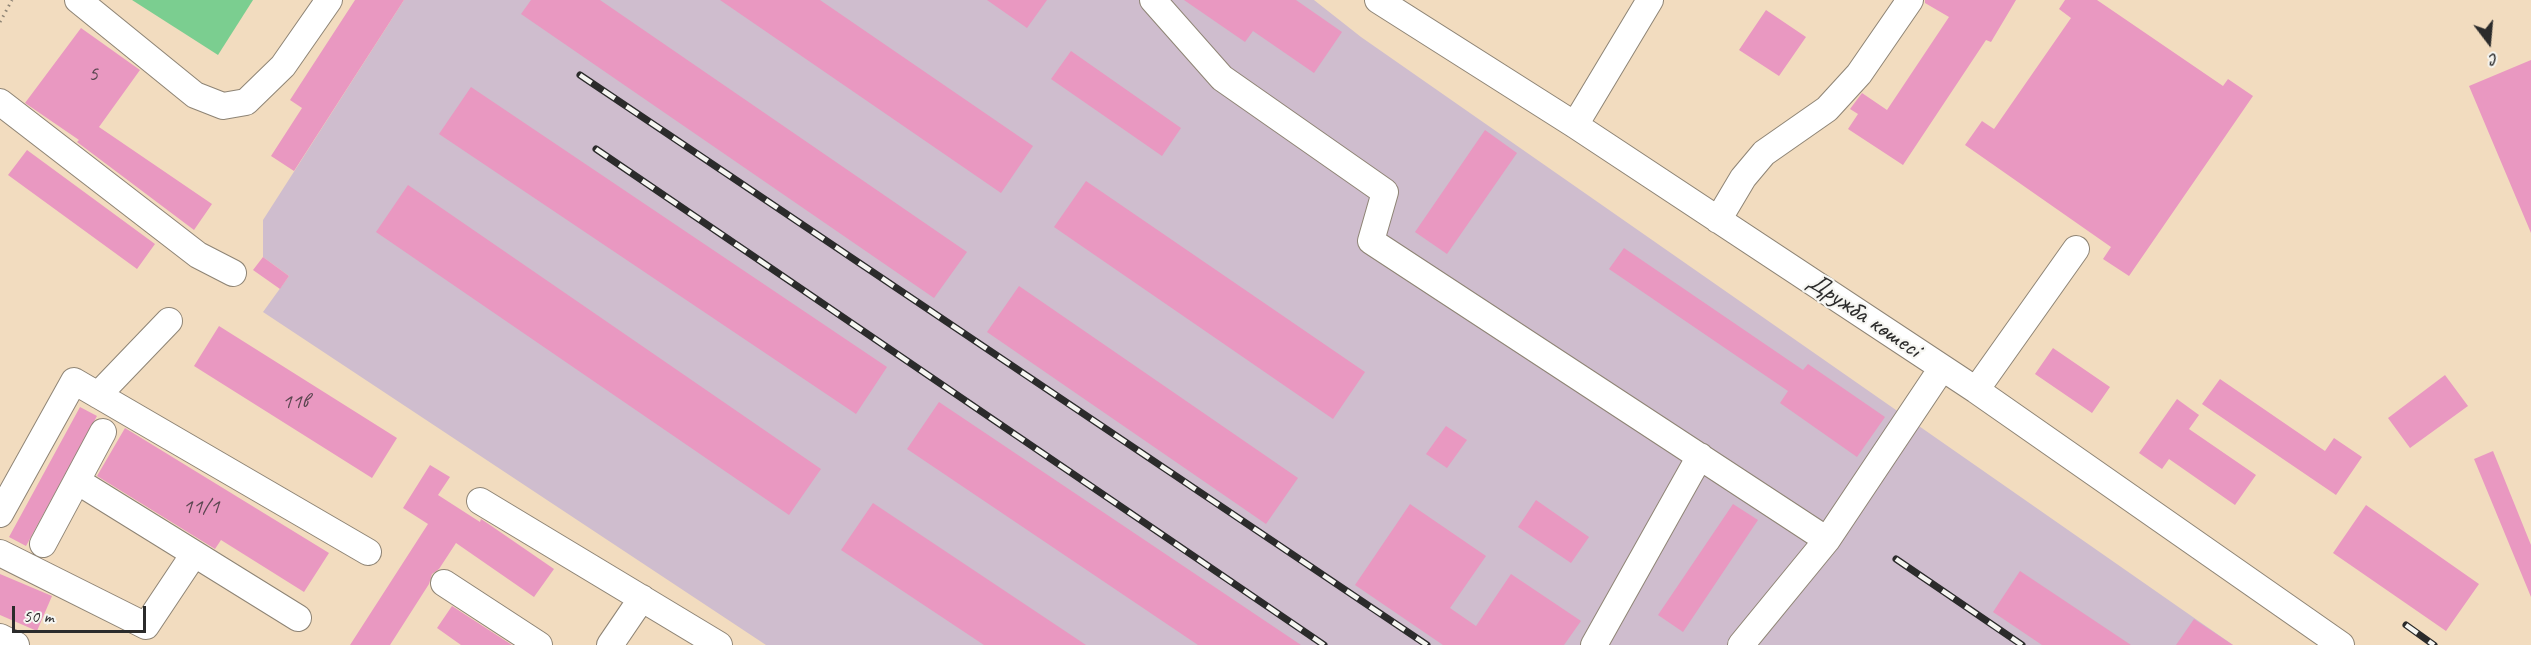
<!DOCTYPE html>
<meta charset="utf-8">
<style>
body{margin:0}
#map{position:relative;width:2531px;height:645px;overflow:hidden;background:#f2dcbf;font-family:Caveat,sans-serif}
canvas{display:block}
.north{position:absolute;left:2459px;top:12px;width:60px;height:60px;-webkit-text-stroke:4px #f6f6f2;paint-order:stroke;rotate:164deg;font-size:16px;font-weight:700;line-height:24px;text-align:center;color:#2b2b2b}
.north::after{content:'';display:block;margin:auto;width:21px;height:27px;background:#2b2b2b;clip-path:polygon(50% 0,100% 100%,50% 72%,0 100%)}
.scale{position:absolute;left:12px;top:606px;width:134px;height:27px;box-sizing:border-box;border:3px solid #2b2b2b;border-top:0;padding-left:8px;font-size:18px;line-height:21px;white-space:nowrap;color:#2b2b2b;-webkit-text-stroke:4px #f6f6f2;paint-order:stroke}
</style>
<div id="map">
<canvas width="2531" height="645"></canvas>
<div class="north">С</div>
<div class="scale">50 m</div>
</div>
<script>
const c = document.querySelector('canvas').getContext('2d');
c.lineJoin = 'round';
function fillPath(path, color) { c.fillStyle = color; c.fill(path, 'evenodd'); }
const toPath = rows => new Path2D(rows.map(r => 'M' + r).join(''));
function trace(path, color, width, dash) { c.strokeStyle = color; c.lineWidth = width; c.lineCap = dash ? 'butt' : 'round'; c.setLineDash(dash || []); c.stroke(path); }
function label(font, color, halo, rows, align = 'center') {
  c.font = font + ' Caveat,sans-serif'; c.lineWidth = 4.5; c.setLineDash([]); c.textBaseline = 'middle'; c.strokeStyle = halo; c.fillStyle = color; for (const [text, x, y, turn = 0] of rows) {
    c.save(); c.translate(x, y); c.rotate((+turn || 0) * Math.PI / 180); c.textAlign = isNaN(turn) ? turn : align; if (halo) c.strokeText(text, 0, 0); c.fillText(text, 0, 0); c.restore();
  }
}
fillPath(toPath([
 [404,0,1314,0,1361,37,2233,645,766,645,263,312,289,276,263,257,263,220]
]), '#cfbdce');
fillPath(toPath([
 [132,0,253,0,218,55]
]), '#7bce90');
fillPath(toPath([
 [355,0,404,0,294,171,271,156,302,108,290,100],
 [531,0,600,0,967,252,934,298,521,14],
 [720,0,820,0,1033,146,1001,193],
 [987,0,1047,0,1027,28],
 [1184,0,1296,0,1342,32,1314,73,1253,31,1245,42],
 [1925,0,2016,0,1991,42,1986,40,1903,165,1848,129,1858,114,1850,109,1862,93,1887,110,1949,17,1925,3],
 [2065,0,2097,0,2223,86,2228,79,2253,96,2129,276,2103,259,2111,247,1965,145,1982,121,1994,129,2071,18,2059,9],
 [1766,10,1806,37,1779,76,1739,50],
 [81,28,140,70,99,127,212,204,194,230,77,142,79,140,25,103],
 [1071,51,1181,128,1162,156,1051,79],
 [2531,60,2531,233,2469,86],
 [471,87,887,367,856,414,439,134],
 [1485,130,1517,153,1447,254,1415,232],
 [27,150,155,244,137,269,8,175],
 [1086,181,1365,372,1333,419,1054,227],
 [408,185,821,469,789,515,376,232],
 [1624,248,1803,370,1808,364,1885,417,1857,457,1780,403,1788,391,1609,269],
 [263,257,289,276,280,289,253,270],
 [1019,286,1298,478,1266,524,987,332],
 [219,326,397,438,372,478,194,366],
 [2053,348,2110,387,2092,413,2035,374],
 [2445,375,2468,406,2410,448,2388,418],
 [2220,379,2325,451,2334,438,2362,457,2336,495,2202,404],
 [2177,399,2199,415,2189,429,2256,475,2235,505,2169,459,2162,469,2139,453],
 [939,402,1301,645,1198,645,907,449],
 [80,407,97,416,26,546,9,537],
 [1446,426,1467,440,1447,468,1426,454],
 [125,428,329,553,304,592,221,540,215,549,97,476],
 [2493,451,2531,545,2531,597,2474,459],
 [430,465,450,477,438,495,480,522,481,519,490,525,554,569,534,597,456,543,439,569,432,574,429,584,390,645,350,645,428,524,403,508],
 [1536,500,1589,537,1571,563,1518,527],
 [873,503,1086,645,984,645,841,550],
 [1410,504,1486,556,1450,608,1476,626,1511,574,1581,621,1564,645,1443,645,1355,585],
 [1733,504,1758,520,1683,632,1658,615],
 [2366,505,2479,584,2446,631,2333,553],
 [2020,571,2131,645,2042,645,1993,612],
 [0,574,52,596,37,631,0,615],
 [452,606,512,645,461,645,437,628],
 [2194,619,2233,645,2176,645]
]), '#e998c1');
const minor = toPath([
 [78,0,195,95,223,106,246,102,283,66,329,0],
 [1153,0,1222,78,1385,192,1371,241,1827,540],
 [1378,0,1575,125,1976,390,2341,645],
 [0,102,198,255,233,273],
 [1575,125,1650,0],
 [1718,220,1743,178,1764,153,1827,109,1859,74,1910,0],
 [1976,390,2076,249],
 [98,395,169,321],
 [77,481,298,618],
 [480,501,719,645],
 [0,514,74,381,368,552],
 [43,544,103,432],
 [0,553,146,626,194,554],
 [444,583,539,645],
 [0,637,16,645],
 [610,645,642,598],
 [1594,645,1700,456],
 [1741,645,1827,540,1942,368]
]);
trace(minor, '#8e8475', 28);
trace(toPath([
 [0,22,12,0]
]), '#8e8475', 3, [1.5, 4.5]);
trace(minor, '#fff', 26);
const rail = toPath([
 [580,75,1427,645],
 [596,149,1324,645],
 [1896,559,2022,645],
 [2406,625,2434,645]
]);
trace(rail, '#2b2b2b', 7);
trace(rail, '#f6f6f2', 4.5, [14]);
label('22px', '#5a4650', null, [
 ["5",93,74],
 ["11в",295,402],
 ["11/1",201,507]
]);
label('26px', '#2b2b2b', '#f6f6f2', [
 ["Дружба көшесі",1864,316,34]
]);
</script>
